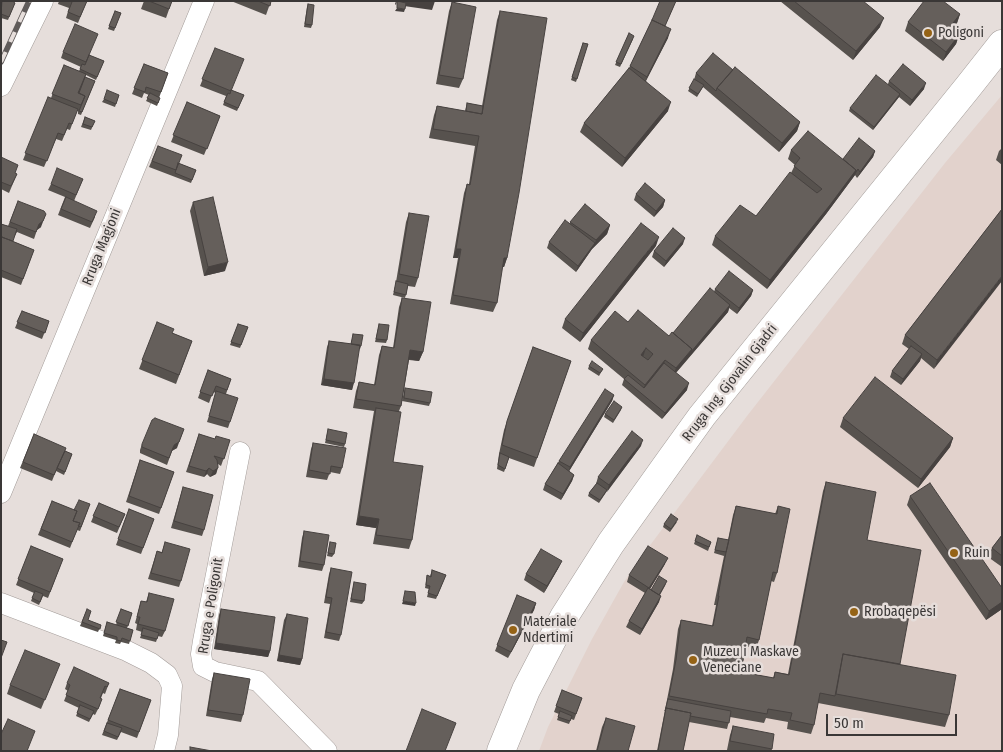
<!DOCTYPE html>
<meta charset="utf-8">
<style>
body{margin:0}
#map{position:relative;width:1003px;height:752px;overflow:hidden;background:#e6dedb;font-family:"Fira Sans Condensed",sans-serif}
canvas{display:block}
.frame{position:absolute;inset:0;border:2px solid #3a3736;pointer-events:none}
.scale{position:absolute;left:826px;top:714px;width:131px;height:22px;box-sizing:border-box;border:2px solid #3a3736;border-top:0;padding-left:6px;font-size:15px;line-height:18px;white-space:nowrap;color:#3a3736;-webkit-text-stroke:4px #e6dedb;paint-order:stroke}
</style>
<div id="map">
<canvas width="1003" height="752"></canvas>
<div class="frame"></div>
<div class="scale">50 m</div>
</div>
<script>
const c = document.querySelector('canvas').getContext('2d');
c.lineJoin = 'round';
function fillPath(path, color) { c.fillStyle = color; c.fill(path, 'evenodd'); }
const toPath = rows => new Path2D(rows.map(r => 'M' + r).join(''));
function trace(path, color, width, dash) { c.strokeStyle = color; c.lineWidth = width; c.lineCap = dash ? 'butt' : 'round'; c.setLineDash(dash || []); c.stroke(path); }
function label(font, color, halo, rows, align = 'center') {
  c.font = font + ' "Fira Sans Condensed",sans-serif'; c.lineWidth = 5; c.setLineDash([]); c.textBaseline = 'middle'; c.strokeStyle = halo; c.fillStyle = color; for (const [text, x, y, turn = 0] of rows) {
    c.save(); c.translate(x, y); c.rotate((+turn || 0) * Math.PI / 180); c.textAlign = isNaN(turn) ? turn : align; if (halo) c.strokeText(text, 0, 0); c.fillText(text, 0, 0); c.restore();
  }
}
fillPath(toPath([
 [1002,95,1002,751,539,751,548,727,592,639,624,582,645,552,747,416,945,163]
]), '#e2d2cc');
const minor = toPath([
 [1,86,43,1],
 [240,452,203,641,201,654,203,666,215,672,258,681,327,751],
 [1,493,204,1],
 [1,603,127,651,151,663,167,675,172,686,168,735,164,751]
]);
const secondary = toPath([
 [501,751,526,690,564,617,611,543,671,459,702,416,968,87,1002,44]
]);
trace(minor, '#a29b98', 21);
trace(secondary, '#a29b98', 29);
trace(minor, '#fff', 20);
trace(secondary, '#fff', 28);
const rail = toPath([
 [1,62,29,1]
]);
trace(rail, '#605b5a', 5.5);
trace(rail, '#e6dedb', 4, [11]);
fillPath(toPath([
 [59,1,87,1,78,23,66,18,69,8,58,4],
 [144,1,172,1,166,18,141,9],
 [231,1,271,1,266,15],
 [676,1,665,26,668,38,646,81,668,111,622,167,580,132,584,123,629,68,652,20],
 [780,1,863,1,880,27,853,60],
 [1,2,15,3,8,20,1,18],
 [452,2,463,79,459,88,436,84,449,11],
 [308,4,312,25,311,28,304,27,307,7],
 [115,11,121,13,114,31,108,29],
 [500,11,507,258,504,267,502,267,497,303,493,312,450,304,458,258,453,258,464,193,467,184,469,184,475,146,429,138,434,115,437,106,465,111,467,103,482,106,497,20],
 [960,14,957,23,952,29,959,35,956,44,943,61,905,31,908,22],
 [629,33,633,39,620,67,615,65],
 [583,43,588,44,576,82,571,80],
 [215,48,231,90,244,95,237,111,223,105,226,96,200,86],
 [63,52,89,55,104,61,96,80,86,75,85,77,95,81,81,115,78,114,78,111,77,111,70,130,67,129,62,141,56,139,44,167,23,160,48,97,51,98,64,65,79,71,81,67,61,58],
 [144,64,168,73,159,98,159,101,157,106,146,101,149,95,144,93,142,98,132,94],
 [733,70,800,122,797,131,779,152,703,87,697,97,688,91,694,80,696,73],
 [889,81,924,89,910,106,899,97,873,130,849,111,850,108,888,84],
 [119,95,115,107,102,102,104,99],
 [187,102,220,116,204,155,171,142],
 [85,117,95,121,91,130,81,127],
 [158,146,178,163,196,170,191,183,149,167],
 [1002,148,1002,165,996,160,999,151],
 [791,150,843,159,875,151,873,157,857,178,855,175,826,214,767,289,712,245,715,236,756,216,791,173,795,165,788,159],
 [1,157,15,173,17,174,9,193,1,189],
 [83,179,74,201,95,217,90,228,58,215,65,197,48,190,51,184],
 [636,194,665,200,663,207,654,217,634,200],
 [18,201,41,227,37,230,34,239,17,232,12,241,34,250,21,285,1,277,1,224,8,226],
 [193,202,225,271,204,276,190,211],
 [1002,209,934,369,921,358,920,361,901,385,890,377,892,371,909,349,902,344,905,335],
 [409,213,418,278,415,287,408,286,405,298,393,295,396,282,406,222],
 [570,222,610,225,607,234,592,249,576,272,547,248,549,242,570,224],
 [683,244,664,267,652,257,654,251],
 [656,246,580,342,562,328,565,319],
 [715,289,753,290,751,296,737,314,729,308,728,312,676,373,687,390,662,419,622,385,624,379,588,349,591,340,628,322,669,336,673,333,714,292],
 [402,298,423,352,419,361,409,360,401,406,399,411,393,462,412,540,409,549,373,544,376,528,356,525,373,417,374,411,353,408,356,391,359,382,374,385,379,355,382,346,393,348,399,307],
 [22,311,49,321,42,339,15,328],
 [157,322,172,333,192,341,176,384,139,369],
 [238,324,248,327,240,348,230,345],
 [379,324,387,340,386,343,375,342],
 [353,334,361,346,360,349,359,349,352,390,321,385,327,347,329,341,351,344],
 [533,347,571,361,534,467,509,458,504,472,497,469,499,454,504,430],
 [589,366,603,369,599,376,588,369],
 [208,370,231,379,226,394,230,422,228,428,207,422,216,393,213,392,209,403,198,398],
 [405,388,430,403,429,406,402,401],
 [614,395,612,401,569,471,574,475,572,481,561,500,543,490,545,484,559,461],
 [622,407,621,410,613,423,604,417,605,414],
 [843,418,953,438,950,447,918,488,840,427],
 [328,429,345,444,344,447,325,443],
 [34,434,65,451,72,454,64,475,56,471,52,481,20,468],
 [199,434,214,439,230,440,221,466,218,464,216,474,210,477,207,474,204,477,186,472],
 [313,443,342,468,340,474,330,472,327,480,306,477,311,449],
 [142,444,177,448,172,451,167,465,140,453,140,450],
 [641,446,607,491,599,503,588,496,589,493,596,484,598,477],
 [140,460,174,472,159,514,126,502],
 [826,482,867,540,900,664,949,715,945,727,818,703,814,725,811,734,787,729,788,722,766,718,764,723,730,717,727,729,689,722,683,751,657,751,673,669,678,629,681,620,712,626,716,605,714,605,724,556,714,553,718,538,728,540,733,515,736,506,775,514,778,506,777,573,774,582,771,581,759,640,756,649,746,646,741,672,773,678,775,672,788,674,823,491],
 [183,487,204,530,202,536,171,528],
 [910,496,1002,588,1002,609,986,620,907,505],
 [52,501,74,510,90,504,80,531,77,530,70,548,38,535],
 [99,503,125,514,117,533,91,522],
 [129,509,154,519,141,554,116,545],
 [677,522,670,532,663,527,664,524],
 [304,531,324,565,322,571,298,567,302,538],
 [697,535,711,542,708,551,694,544],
 [1002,535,1002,567,988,557,992,548],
 [165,542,181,581,179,587,148,579,157,551,162,552],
 [330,542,334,554,332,557,327,556],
 [31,546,63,559,48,598,43,596,39,605,31,601,34,593,16,585],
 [665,564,650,589,651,590,666,584,660,595,659,602,640,635,626,627,629,621,645,593,627,582,629,575],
 [559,567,544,593,524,580,526,574],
 [331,568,341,635,339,641,324,638,330,604,324,603,329,574],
 [432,570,446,575,436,599,427,597,429,589,425,588,427,575,430,576],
 [354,582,364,601,362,604,350,602],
 [149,593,165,631,162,637,158,636,156,642,140,638,142,632,136,630,137,624,135,623,141,601,146,602],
 [517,595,536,603,534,610,508,658,495,651],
 [87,609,88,620,101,625,98,632,80,626],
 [121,609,132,613,127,628,133,630,129,644,121,642,120,644,115,643,116,640,103,636,107,622,116,625],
 [221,609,270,651,268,657,214,649,219,615],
 [287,614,302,659,300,665,277,661,284,620],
 [56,673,41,709,7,694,10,685],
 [214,673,243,715,241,722,206,716,212,679],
 [67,683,109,683,105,694,103,693,101,698,100,705,95,715,93,714,89,722,76,716,79,708,64,701,68,691,65,689],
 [120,689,151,700,137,738,121,732,117,740,102,735],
 [562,690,582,698,574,720,571,719,569,724,557,720,559,714,554,712],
 [606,718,628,751,596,751,602,727],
 [733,726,772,749,771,751,732,751,727,750,730,735]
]), '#57524e');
fillPath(toPath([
 [396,1,435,1,432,10,397,5,397,1,396,5,395,4],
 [397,8,405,9,404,12,395,11],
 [960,14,957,23,947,36,950,27],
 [884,18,880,27,853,60,856,51],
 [671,29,668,38,643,86,647,77],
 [959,35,956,44,943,61,946,52],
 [926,83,924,89,910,106,912,100],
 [900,94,899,97,873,130,874,127],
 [671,102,668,111,622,167,625,158],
 [800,122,797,131,779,152,782,143],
 [875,151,873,157,857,178,860,172],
 [858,169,855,175,826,214,767,289,770,280,856,170],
 [665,200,663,207,654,217,656,211],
 [46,214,41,227,37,230,39,224],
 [610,225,607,234,592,249,576,272,578,266,595,243,596,240],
 [659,237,656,246,580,342,583,333],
 [685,238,683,244,664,267,666,261],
 [456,249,461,249,458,258,453,258],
 [504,258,507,258,504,267,500,267],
 [228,262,225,271,204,276,208,267],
 [1002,276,1002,281,934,369,937,360],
 [753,290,751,296,737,314,739,308],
 [730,305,728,312,672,377,676,368],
 [646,348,643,357,641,355],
 [410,350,423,352,419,361,407,359],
 [922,354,920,361,901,385,903,379],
 [665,360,662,369,641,394,645,385],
 [324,379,354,383,352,390,321,385],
 [689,383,687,390,662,419,665,413],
 [614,395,612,401,568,473,570,467],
 [184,429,177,448,171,451,174,445],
 [953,438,950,447,918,488,921,479],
 [643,440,641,446,607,492,609,485],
 [209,468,207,474,204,477,206,471],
 [218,468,216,474,210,477,213,471],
 [574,475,572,481,561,500,563,494],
 [359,516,379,519,376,528,356,525],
 [668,558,665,564,647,594,649,588],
 [562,561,559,567,544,593,547,586],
 [661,596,659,602,640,635,642,629],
 [403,601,416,603,415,606,402,604],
 [1002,602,1002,609,986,620,989,611],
 [536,603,534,610,508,658,511,652],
 [216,643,270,651,268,657,214,649],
 [279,655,302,659,300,665,277,661]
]), '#474240');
const building = toPath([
 [2,1,12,1,15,3,9,17,1,14,2,1],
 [69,1,87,1,80,17,68,12,72,2,69,1],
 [149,1,172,1,169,9,149,1],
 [258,1,271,1,270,6,258,1],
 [397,1,406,3,405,9,397,8,397,1],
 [660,1,676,1,665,26,652,20,660,1],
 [794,1,863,1,884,18,856,51,794,1],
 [924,1,943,1,960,14,950,27,959,35,946,52,908,22,924,1],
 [452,2,476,7,463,79,439,75,452,2],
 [308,4,314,5,312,25,305,24,308,4],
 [115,11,121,13,115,28,109,26,115,11],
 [500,11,547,18,519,193,507,258,504,258,497,303,453,295,461,249,456,249,467,184,470,185,479,136,433,129,437,106,482,114,500,11],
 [652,20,671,29,647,77,630,66,652,20],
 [75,24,98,34,86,62,63,52,75,24],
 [629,33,634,36,621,64,616,62,629,33],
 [583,43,588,44,577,79,572,77,583,43],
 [215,48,244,59,231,91,202,79,215,48],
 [713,53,733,70,717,88,716,91,696,73,713,53],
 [89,55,104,61,97,77,80,69,82,64,85,65,89,55],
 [144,64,168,73,161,92,146,87,145,92,134,88,144,64],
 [903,64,926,83,912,100,889,81,903,64],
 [64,65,86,74,78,93,85,96,81,105,52,94,64,65],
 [735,67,800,122,782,143,717,88,735,67],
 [629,68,671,102,625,158,584,123,629,68],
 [876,75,900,94,874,127,850,108,876,75],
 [85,77,95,81,82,112,79,111,85,96,79,93,85,77],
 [694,79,704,85,698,94,689,88,694,79],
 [107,90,119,95,116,104,104,99,107,90],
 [231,90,244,95,238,108,224,102,228,93,230,94,231,90],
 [150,93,160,98,158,103,147,98,150,93],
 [48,97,78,109,72,124,69,123,64,135,58,133,47,161,25,153,48,97],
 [187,102,220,116,207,149,173,135,187,102],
 [467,103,483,106,482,114,466,111,467,103],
 [85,117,95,121,92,127,83,124,85,117],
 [808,131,856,170,830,205,770,280,715,236,740,205,756,216,790,172,817,193,822,189,794,166,800,158,791,150,808,131],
 [859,138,875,151,860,172,858,169,855,173,856,170,843,159,859,138],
 [158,146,182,155,176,170,152,161,158,146],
 [1,157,18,165,15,173,17,174,11,186,1,182,1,157],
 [178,163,196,170,192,180,175,173,178,163],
 [57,168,83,179,76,195,51,184,57,168],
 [645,183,665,200,656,211,636,194,645,183],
 [66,197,97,211,92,222,61,209,66,197],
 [213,197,228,262,208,267,193,202,213,197],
 [18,201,44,211,46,214,43,221,39,224,36,232,10,222,18,201],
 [585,204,610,225,596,240,570,222,585,204],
 [1002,209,1002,276,937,360,905,335,1002,209],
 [409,213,429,216,418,278,399,274,409,213],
 [565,220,595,243,578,266,549,242,565,220],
 [641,223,659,237,583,333,565,319,641,223],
 [1,224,17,229,13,241,1,237,1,224],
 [673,228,685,238,666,261,654,251,673,228],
 [2,237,34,250,23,279,1,270,1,240,2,237],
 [729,271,753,290,739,308,715,289,729,271],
 [396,281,408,284,406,295,394,292,396,281],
 [710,288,730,305,691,352,692,349,673,333,710,288],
 [402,298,431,302,423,352,410,350,401,406,356,399,359,382,375,385,382,346,394,348,402,298],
 [638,310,669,336,672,332,692,349,676,368,665,360,645,385,591,340,615,311,628,322,638,310],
 [646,348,653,354,648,360,641,355,646,348],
 [22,311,49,321,45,333,17,322,22,311],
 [157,322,174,329,172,333,192,341,179,375,142,360,157,322],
 [238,324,248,327,241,345,231,342,238,324],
 [379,324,389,325,387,340,376,339,379,324],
 [353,334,363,335,361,346,351,344,353,334],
 [329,341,360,345,354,383,324,379,329,341],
 [911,346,922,354,903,379,892,371,911,346],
 [533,347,571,361,537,458,502,445,507,421,533,347],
 [592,361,603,369,600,373,589,366,592,361],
 [664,363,689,383,665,413,624,379,628,375,644,388,664,363],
 [208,370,231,379,227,390,216,386,212,396,200,392,208,370],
 [875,377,953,438,921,479,843,418,875,377],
 [405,388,432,392,430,403,404,398,405,388],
 [605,389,614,395,570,467,559,461,605,389],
 [216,391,238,398,230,422,209,416,216,391],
 [614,401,622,407,614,420,605,414,614,401],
 [376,408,401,412,393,462,423,466,412,540,376,535,379,519,359,516,376,408],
 [155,418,184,429,179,442,174,445,169,458,142,447,142,444,152,420,155,418],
 [328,429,347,433,345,444,326,440,328,429],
 [632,431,643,440,609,485,598,477,632,431],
 [34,434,66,448,54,475,23,462,34,434],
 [199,434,215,439,216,436,230,440,224,459,214,456,217,460,218,466,218,468,215,470,213,471,209,468,206,471,189,466,199,434],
 [313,443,346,448,342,468,331,466,330,474,309,470,313,443],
 [65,451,72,454,65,472,57,468,65,451],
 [500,453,509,457,505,469,498,465,500,453],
 [140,460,174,472,161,508,129,496,140,460],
 [558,463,574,475,563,494,545,484,558,463],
 [826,482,876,492,867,540,921,550,900,664,843,654,835,696,820,693,814,725,790,720,792,713,768,709,767,714,669,696,676,660,681,620,713,626,719,596,718,596,724,562,736,506,777,514,778,506,790,509,777,573,773,572,759,640,747,637,741,672,774,678,775,672,789,675,826,482],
 [597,483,607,490,600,500,589,493,597,483],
 [930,483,1002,588,1002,602,989,611,910,496,930,483],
 [183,487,213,495,204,530,174,521,183,487],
 [79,500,90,504,81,527,78,526,80,523,73,521,77,511,74,510,79,500],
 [52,501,77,511,73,521,80,523,72,542,41,529,52,501],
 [99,503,125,514,119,527,93,516,99,503],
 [129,509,154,519,143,548,118,539,129,509],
 [671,514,678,519,671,529,664,524,671,514],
 [304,531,329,535,324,565,300,561,304,531],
 [697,535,711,542,709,547,695,541,697,535],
 [1002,535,1002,556,992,548,1002,535],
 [718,538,729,540,726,552,715,550,718,538],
 [165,542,190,549,181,581,151,573,157,551,162,553,165,542],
 [330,542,336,543,334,554,328,553,330,542],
 [31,546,63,559,50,592,18,579,31,546],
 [648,546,668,558,649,588,629,575,648,546],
 [541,549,562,561,547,586,526,574,541,549],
 [331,568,352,572,341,635,326,632,332,598,326,597,331,568],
 [432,570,446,575,437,596,428,593,430,586,426,585,427,575,431,577,432,570],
 [659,576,667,581,659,595,651,590,659,576],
 [354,582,366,584,364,601,351,599,354,582],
 [648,588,661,596,642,629,629,621,648,588],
 [35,591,43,594,40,602,32,598,35,591],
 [405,591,415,592,416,603,403,601,405,591],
 [149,593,174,599,165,631,138,624,140,617,137,617,141,601,147,602,149,593],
 [517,595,536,603,511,652,497,645,517,595],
 [87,609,91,611,88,620,101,625,100,629,82,622,87,609],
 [121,609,132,613,128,626,116,622,121,609],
 [221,609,275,617,270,651,216,643,221,609],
 [287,614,308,618,302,659,279,655,287,614],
 [107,622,133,630,130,641,122,638,121,641,117,640,117,637,104,633,107,622],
 [143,628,159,633,157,639,141,635,143,628],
 [1,640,7,642,1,658,1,640],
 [25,650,60,664,45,700,10,685,25,650],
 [843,654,956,675,949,715,836,694,843,654],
 [74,667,109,683,107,687,105,686,100,698,102,699,98,709,66,695,70,685,67,683,74,667],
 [214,673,250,679,243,715,208,710,214,673],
 [120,689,151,700,139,732,108,720,120,689],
 [562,690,582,698,576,714,556,706,562,690],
 [668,699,731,711,729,723,690,716,691,713,666,708,665,711,668,699],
 [80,705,94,711,90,719,77,713,80,705],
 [666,708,691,713,683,751,658,751,666,708],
 [422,709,456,723,445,751,406,751,422,709],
 [560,711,572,716,570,721,558,717,560,711],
 [606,718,635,726,628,751,597,751,606,718],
 [8,719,35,731,27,751,1,751,1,734,8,719],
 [107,723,122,728,118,737,104,731,107,723],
 [733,726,774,734,772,749,730,741,733,726],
 [190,747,212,751,190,751,190,747]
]);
fillPath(building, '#655f5b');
trace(building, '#474240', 1);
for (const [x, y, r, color] of [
 [928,33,5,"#956316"],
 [954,553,5,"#956316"],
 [854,612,5,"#956316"],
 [513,630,5,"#956316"],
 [693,660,5,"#956316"]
]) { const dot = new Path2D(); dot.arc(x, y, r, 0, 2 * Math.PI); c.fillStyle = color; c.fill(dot); trace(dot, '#e6dedb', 2); }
label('14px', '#3a3736', '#e6dedb', [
 ["Poligoni",938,33],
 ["Ruin",964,553],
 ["Rrobaqepësi",864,612],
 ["Materiale",523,622],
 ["Ndertimi",523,638],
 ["Muzeu i Maskave",703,652],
 ["Veneciane",703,668]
], 'left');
label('14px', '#3a3736', '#e6dedb', [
 ["Rruga Magjoni",102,247,-68],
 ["Rruga Ing. Gjovalin Gjadri",730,383,-52],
 ["Rruga e Poligonit",211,606,-81]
]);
</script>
